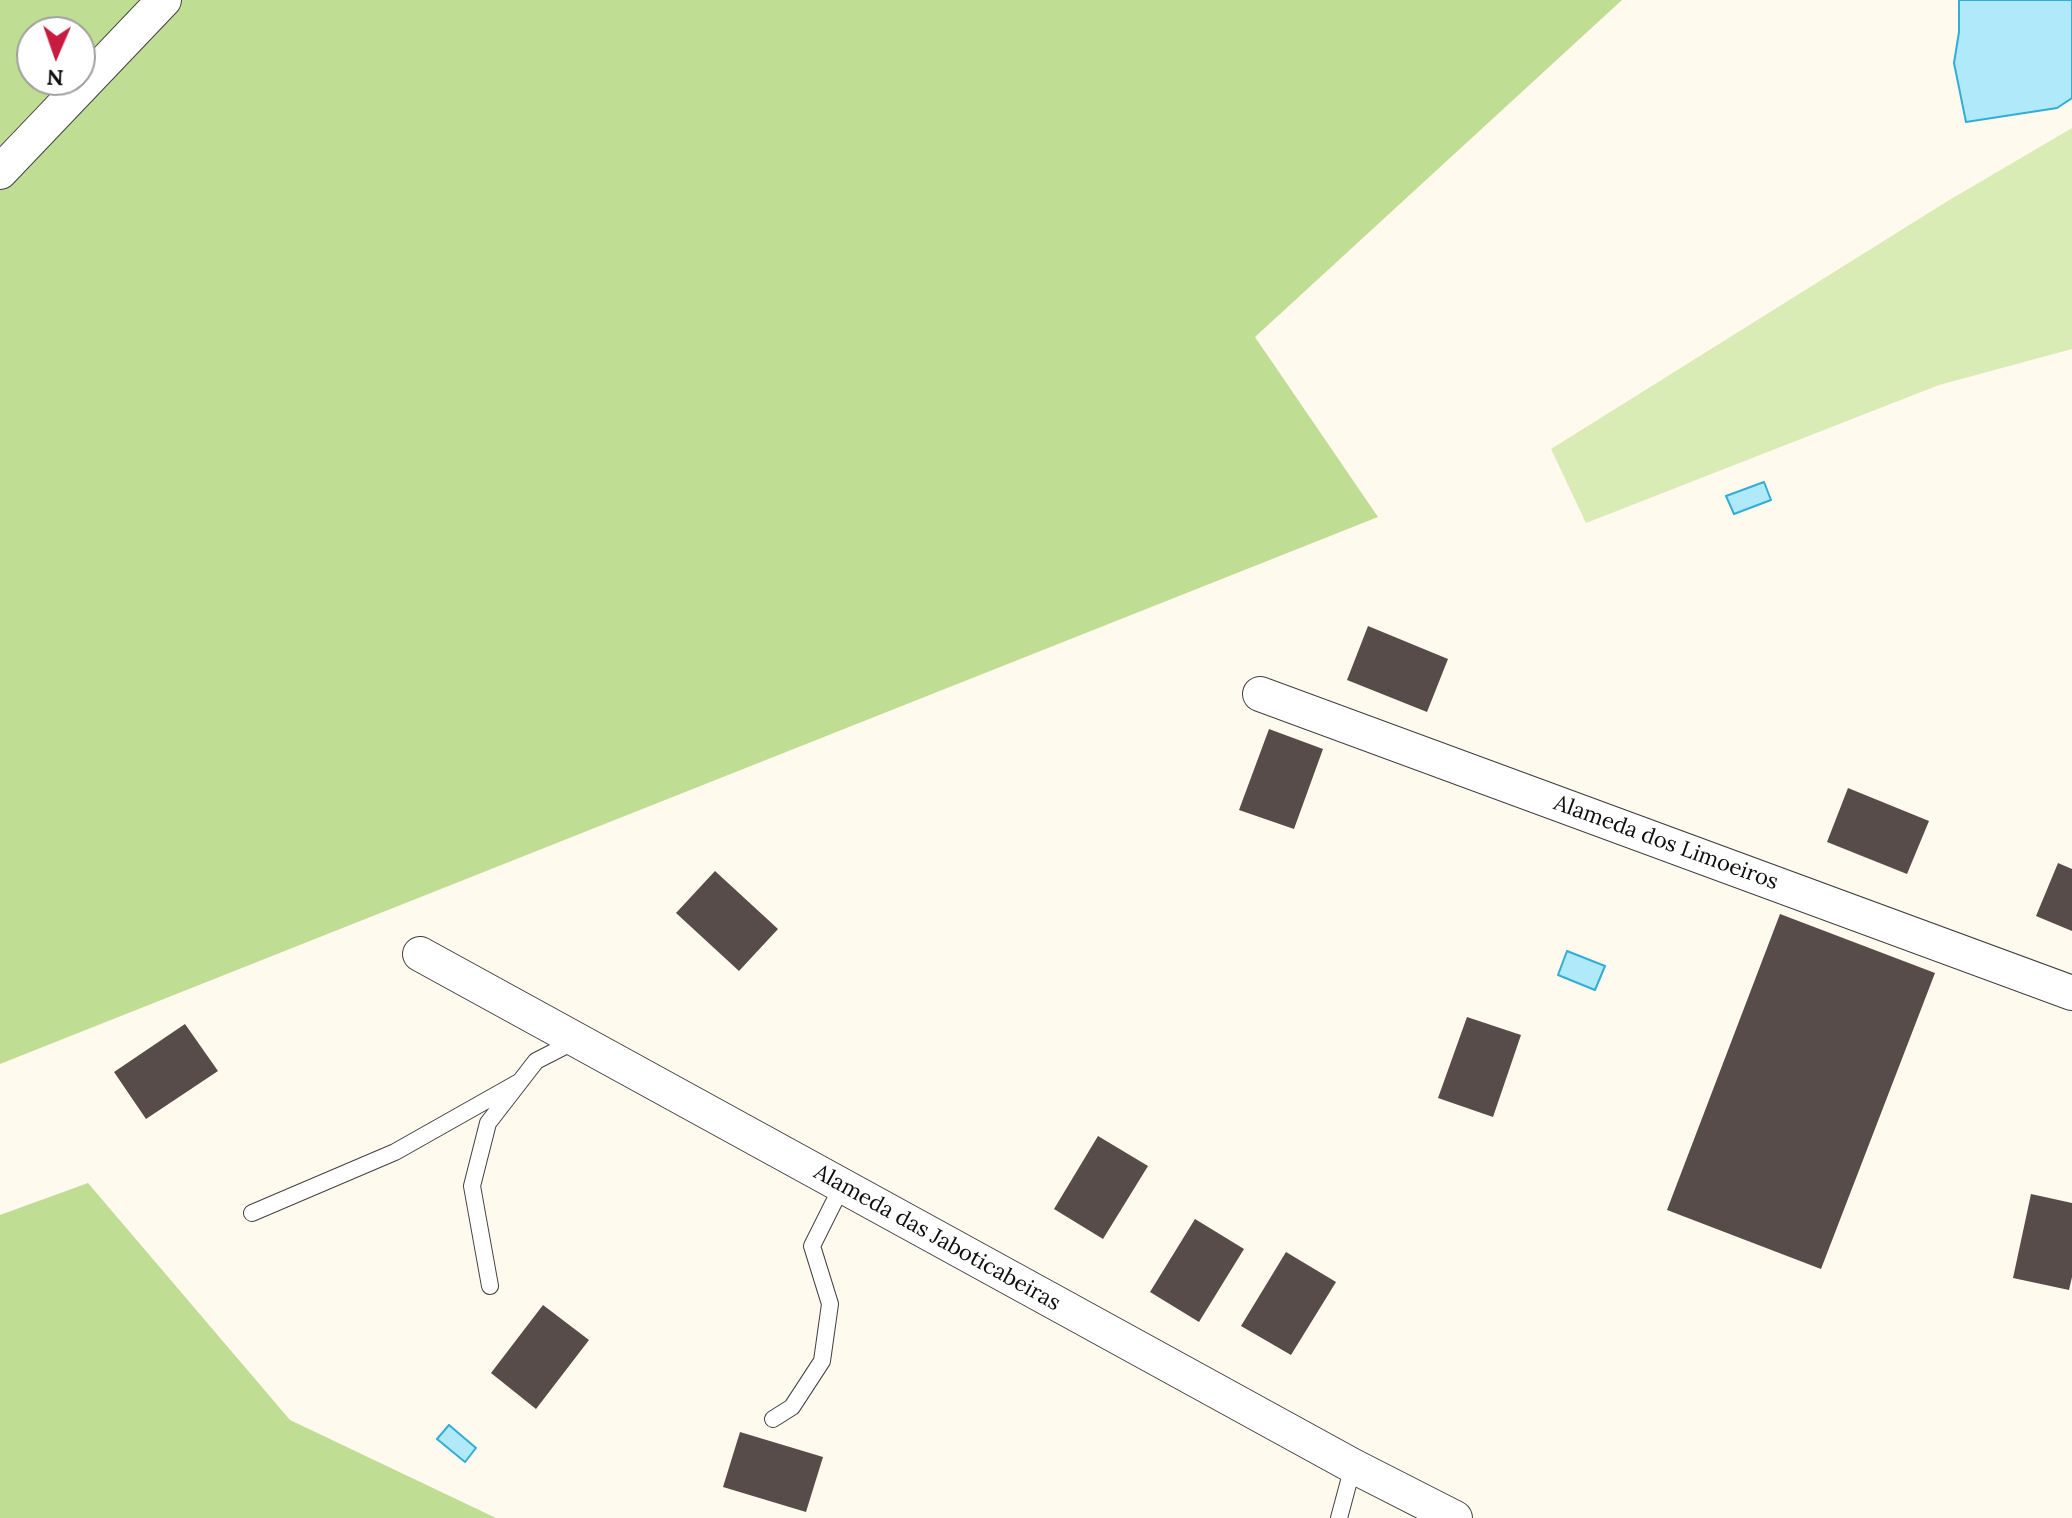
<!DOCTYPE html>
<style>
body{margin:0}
#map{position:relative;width:2072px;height:1518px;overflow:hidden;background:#fff9ee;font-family:Lora,serif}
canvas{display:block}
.north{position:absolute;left:16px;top:16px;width:80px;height:80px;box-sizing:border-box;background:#fff;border:2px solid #9f9f9f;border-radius:50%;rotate:182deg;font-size:22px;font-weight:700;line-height:32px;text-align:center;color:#0e0e0e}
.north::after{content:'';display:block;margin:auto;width:28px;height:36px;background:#c71c3e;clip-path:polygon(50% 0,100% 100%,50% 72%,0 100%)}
</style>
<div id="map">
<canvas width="2072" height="1518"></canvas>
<div class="north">N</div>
</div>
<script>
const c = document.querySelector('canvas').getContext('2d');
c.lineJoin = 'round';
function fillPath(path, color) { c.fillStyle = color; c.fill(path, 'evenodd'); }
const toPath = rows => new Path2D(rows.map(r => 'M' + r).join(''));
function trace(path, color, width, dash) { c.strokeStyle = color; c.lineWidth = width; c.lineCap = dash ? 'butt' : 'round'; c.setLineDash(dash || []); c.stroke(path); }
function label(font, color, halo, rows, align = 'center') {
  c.font = font + ' Lora,serif'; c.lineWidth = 8; c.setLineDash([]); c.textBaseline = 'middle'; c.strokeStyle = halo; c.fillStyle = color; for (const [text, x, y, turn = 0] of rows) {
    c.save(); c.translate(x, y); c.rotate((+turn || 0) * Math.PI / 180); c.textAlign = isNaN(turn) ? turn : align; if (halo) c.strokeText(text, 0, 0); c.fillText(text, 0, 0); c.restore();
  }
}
fillPath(toPath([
 [2072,128,2072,349,1939,385,1586,523,1551,449,1946,202]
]), '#daecb5');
fillPath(toPath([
 [0,0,1622,0,1255,337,1378,517,0,1064],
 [32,32,80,32,80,80,32,80],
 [88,1183,290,1420,496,1518,0,1518,0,1215]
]), '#c0de93');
const water = toPath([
 [1959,0,2072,0,2072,98,2057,108,1966,122,1954,63,1959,32,1959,0],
 [1764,482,1771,500,1734,514,1726,496,1764,482],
 [1567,951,1605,966,1595,990,1558,975,1567,951],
 [449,1425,476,1448,465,1462,437,1439,449,1425]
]);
fillPath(water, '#afe9fa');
trace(water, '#31add6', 2);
fillPath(toPath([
 [1368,626,1448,659,1427,712,1347,680],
 [1269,729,1323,749,1294,829,1239,810],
 [1848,788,1929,821,1907,874,1827,842],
 [2058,863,2072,869,2072,931,2036,916],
 [715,871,778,929,739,971,676,913],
 [1780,914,1935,973,1821,1269,1667,1210],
 [1467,1017,1521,1035,1493,1117,1438,1098],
 [185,1024,218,1071,146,1119,114,1072],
 [1098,1136,1148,1166,1103,1239,1054,1209],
 [2031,1194,2072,1203,2072,1277,2069,1290,2013,1278],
 [1195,1219,1244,1249,1199,1322,1150,1292],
 [1286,1252,1336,1282,1291,1355,1241,1326],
 [543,1305,589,1340,536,1409,491,1373],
 [740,1432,823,1457,806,1512,723,1487]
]), '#574c49');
const lane = toPath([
 [252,1213,395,1152,519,1082],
 [490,1286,472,1186,488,1123,536,1061,575,1041],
 [773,1419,792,1407,822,1361,830,1304,812,1246,842,1186],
 [1339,1518,1353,1466]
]);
const street = toPath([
 [0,172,164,0],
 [1260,694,2072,993],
 [420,954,1353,1466,1455,1518]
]);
trace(lane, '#414141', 18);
trace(street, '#414141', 36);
trace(lane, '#fff', 16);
trace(street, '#fff', 34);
label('22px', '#0e0e0e', '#fff', [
 ["Alameda dos Limoeiros",1666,843,20],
 ["Alameda das Jaboticabeiras",937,1238,29]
]);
</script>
